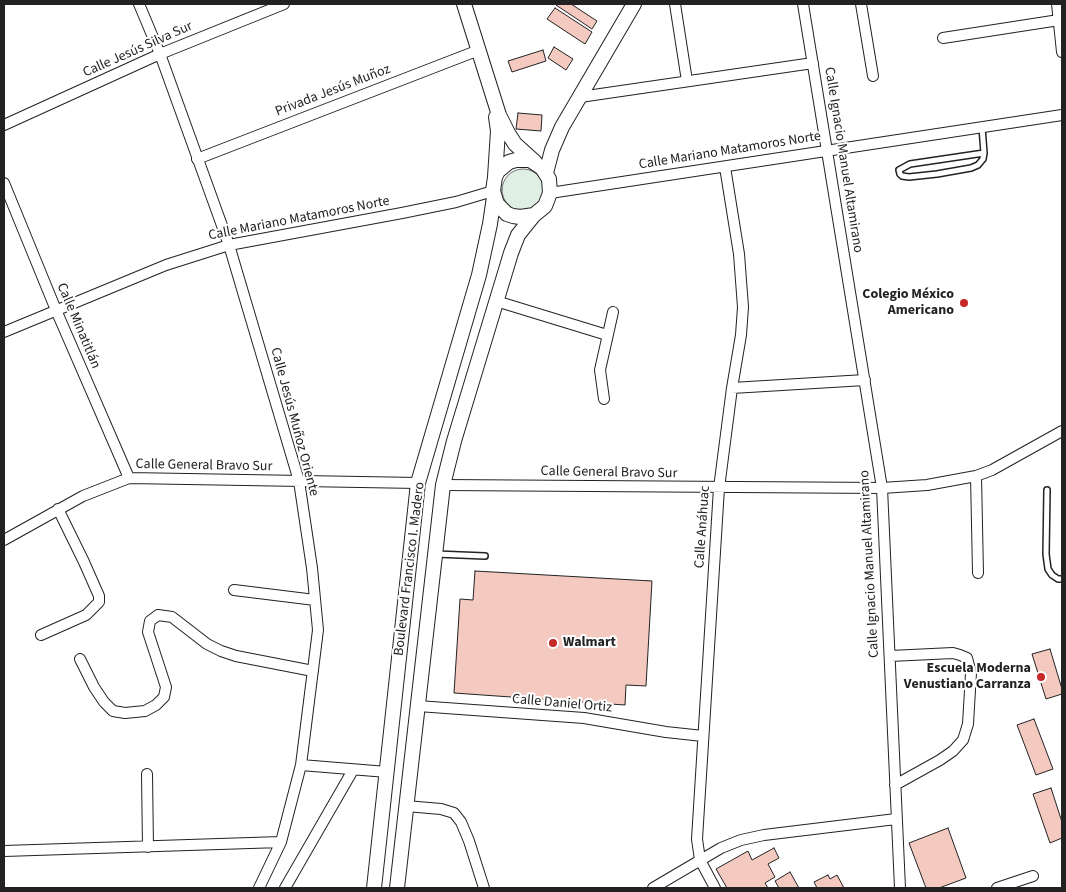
<!DOCTYPE html>
<meta charset="utf-8">
<style>
body{margin:0}
#map{position:relative;width:1066px;height:892px;overflow:hidden;background:#fff;font-family:"Source Sans 3",sans-serif}
canvas{display:block}
.frame{position:absolute;inset:0;border:5px solid #222;pointer-events:none}
</style>
<div id="map">
<canvas width="1066" height="892"></canvas>
<div class="frame"></div>
</div>
<script>
const c = document.querySelector('canvas').getContext('2d');
c.lineJoin = 'round';
function fillPath(path, color) { c.fillStyle = color; c.fill(path, 'evenodd'); }
const toPath = rows => new Path2D(rows.map(r => 'M' + r).join(''));
function trace(path, color, width, dash) { c.strokeStyle = color; c.lineWidth = width; c.lineCap = dash ? 'butt' : 'round'; c.setLineDash(dash || []); c.stroke(path); }
function label(font, color, halo, rows, align = 'center') {
  c.font = font + ' "Source Sans 3",sans-serif'; c.lineWidth = 4; c.setLineDash([]); c.textBaseline = 'middle'; c.strokeStyle = halo; c.fillStyle = color; for (const [text, x, y, turn = 0] of rows) {
    c.save(); c.translate(x, y); c.rotate((+turn || 0) * Math.PI / 180); c.textAlign = isNaN(turn) ? turn : align; if (halo) c.strokeText(text, 0, 0); c.fillText(text, 0, 0); c.restore();
  }
}
const green = toPath([
 '502 190a21 21 0 1 1 42 0a21 21 0 1 1-42 0Z'
]);
fillPath(green, '#e0efe3');
trace(green, '#6f6f6f', 1);
const building = toPath([
 [557,4,571,4,597,21,592,29,556,5,557,4],
 [555,8,592,32,585,44,547,19,555,8],
 [554,47,573,59,566,70,548,58,554,47],
 [543,50,546,61,512,72,508,61,543,50],
 [518,113,542,115,541,131,516,129,518,113],
 [475,571,652,581,646,686,626,685,625,705,454,693,460,599,473,600,475,571],
 [1050,649,1062,689,1062,694,1046,699,1032,654,1050,649],
 [1034,719,1053,769,1036,775,1017,725,1034,719],
 [1051,788,1062,822,1062,838,1050,843,1033,794,1051,788],
 [948,828,966,878,939,888,926,888,909,843,948,828],
 [774,848,779,858,768,864,775,877,765,883,768,888,727,888,716,869,748,851,752,860,774,848],
 [790,872,799,888,779,888,775,881,790,872],
 [828,875,830,879,837,875,844,888,817,888,814,882,828,875]
]);
fillPath(building, '#f3c9c0');
trace(building, '#222', 1);
const lane = toPath([
 [982,127,984,153,983,159,978,165,971,168,937,174,909,177,902,176,900,174,899,170,910,164,984,153],
 [1047,490,1046,554,1048,569,1052,575,1058,579,1062,579],
 [436,554,485,556]
]);
const street = toPath([
 [139,4,160,54,229,245,299,481,312,568,318,630,301,765,281,842,259,888],
 [675,4,687,81],
 [803,4,882,488,900,888],
 [861,4,873,76],
 [1057,4,1062,52],
 [943,38,1059,20],
 [580,97,813,63],
 [4,125,160,54,284,4],
 [197,159,479,50],
 [4,183,56,310,129,478],
 [550,193,1062,115],
 [496,301,607,335],
 [4,332,166,265,229,245,402,213,456,202,493,191],
 [732,388,865,380],
 [604,399,600,370,613,312],
 [976,476,978,573],
 [443,485,882,488,927,485,976,476,992,470,1062,431],
 [4,540,83,496,129,478,418,483],
 [234,590,315,600],
 [41,635,86,615,99,602,99,596,84,562,58,509],
 [890,656,953,653,960,655,967,658,971,673,968,724,963,740,953,751,940,760,895,785],
 [80,659,94,687,104,702,113,711,125,713,145,711,156,705,164,697,166,687,148,632,150,621,158,615,172,617,207,644,221,651,236,656,313,671],
 [418,706,584,718,666,732,703,736],
 [301,765,387,772],
 [147,774,148,847],
 [406,806,441,809,454,813,461,822,469,841,484,888],
 [4,851,281,842],
 [285,888,353,770],
 [653,888,721,848,741,840,764,835,896,819],
 [715,888,700,860,697,839,719,488,732,388,741,335,743,307,739,254,725,167],
 [997,888,1033,876]
]);
const secondary = toPath([
 [464,4,499,115,508,133,515,144,535,162],
 [546,173,552,150,562,127,634,4],
 [495,177,498,131,496,117],
 [374,888,418,483,479,275,490,224,494,197],
 [397,888,443,485,454,441,511,253,518,235,534,215,545,206,550,193,549,179,542,168,530,160,516,160,509,162,498,171,495,177,493,191,497,204,507,214,513,216,520,217,534,215]
]);
trace(lane, '#222', 8);
trace(street, '#222', 12);
trace(secondary, '#222', 16);
trace(lane, '#fff', 5);
trace(street, '#fff', 10);
trace(secondary, '#fff', 14);
for (const [x, y, r, color] of [
 [964,303,5,"#c62828"],
 [553,643,5,"#c62828"],
 [1041,677,5,"#c62828"]
]) { const dot = new Path2D(); dot.arc(x, y, r, 0, 2 * Math.PI); c.fillStyle = color; c.fill(dot); trace(dot, '#fff', 2); }
label('14px', '#222', '#fff', [
 ["Calle Jesús Silva Sur",138,50,-24],
 ["Privada Jesús Muñoz",333,91,-21],
 ["Calle Mariano Matamoros Norte",730,151,-9],
 ["Calle Ignacio Manuel Altamirano",843,160,81],
 ["Calle Mariano Matamoros Norte",299,219,-11],
 ["Calle Minatitlán",78,326,67],
 ["Calle Jesús Muñoz Oriente",294,422,75],
 ["Calle General Bravo Sur",204,466,1],
 ["Calle General Bravo Sur",609,473,1],
 ["Calle Anáhuac",703,527,-86],
 ["Calle Ignacio Manuel Altamirano",870,564,-93],
 ["Boulevard Francisco I. Madero",410,569,-83],
 ["Calle Daniel Ortiz",562,704,5]
]);
label('bold 14px', '#222', '#fff', [
 ["Colegio México",954,295],
 ["Americano",954,311],
 ["Walmart",563,643,"left"],
 ["Escuela Moderna",1031,669],
 ["Venustiano Carranza",1031,685]
], 'right');
</script>
